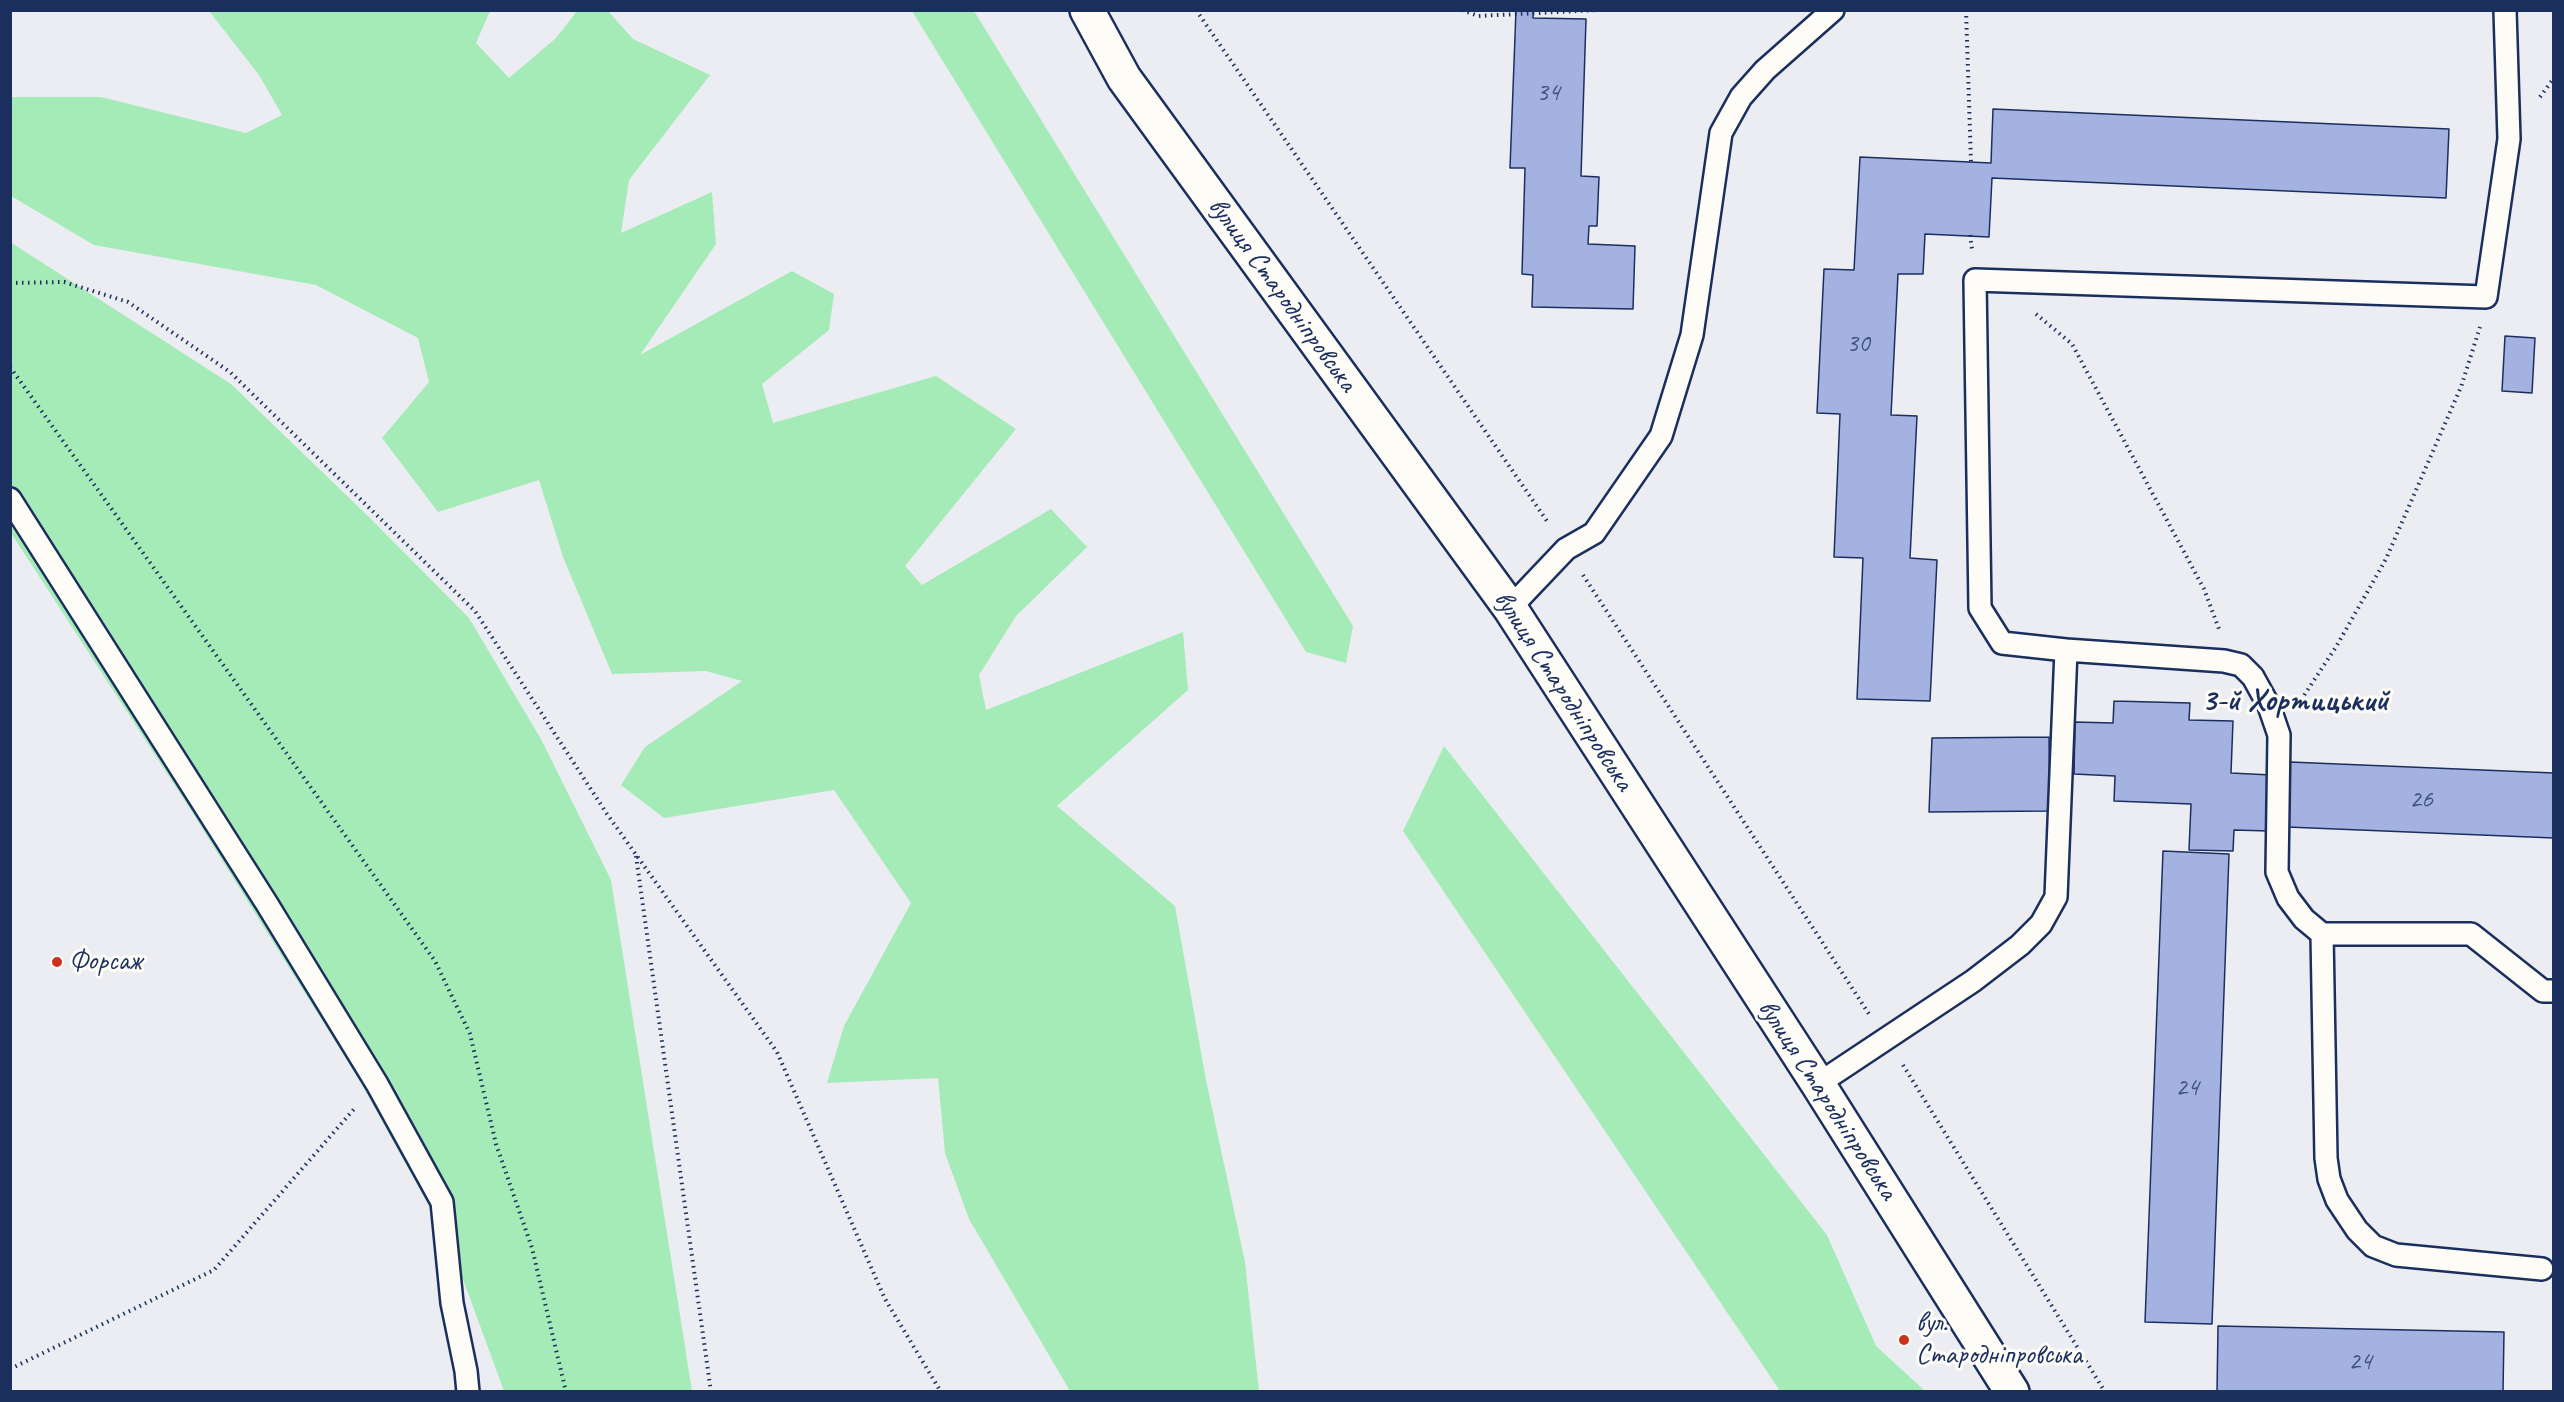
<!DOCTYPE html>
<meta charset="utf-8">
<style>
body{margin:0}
#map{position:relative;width:2564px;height:1402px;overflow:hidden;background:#ebedf3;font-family:Caveat,sans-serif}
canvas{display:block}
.frame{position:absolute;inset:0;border:12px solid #1b2f5e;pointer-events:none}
</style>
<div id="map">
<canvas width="2564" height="1402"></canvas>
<div class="frame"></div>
</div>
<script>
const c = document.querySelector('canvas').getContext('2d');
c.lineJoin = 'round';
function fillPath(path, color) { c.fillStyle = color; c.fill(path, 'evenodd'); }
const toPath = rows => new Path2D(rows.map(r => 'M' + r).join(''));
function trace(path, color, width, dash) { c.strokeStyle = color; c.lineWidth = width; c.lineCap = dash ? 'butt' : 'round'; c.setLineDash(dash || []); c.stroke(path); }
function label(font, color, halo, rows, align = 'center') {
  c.font = font + ' Caveat,sans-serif'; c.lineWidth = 6; c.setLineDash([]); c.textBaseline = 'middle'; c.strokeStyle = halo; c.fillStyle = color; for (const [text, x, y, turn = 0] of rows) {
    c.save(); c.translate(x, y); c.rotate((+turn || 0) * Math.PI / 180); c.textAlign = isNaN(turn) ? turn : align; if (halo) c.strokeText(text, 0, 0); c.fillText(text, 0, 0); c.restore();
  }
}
fillPath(toPath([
 [209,11,490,11,476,43,509,78,556,38,577,11,608,11,633,39,710,75,629,180,621,233,712,192,716,244,640,355,792,271,834,294,829,330,762,384,773,423,936,376,1016,429,905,566,922,585,1051,509,1087,547,1016,616,979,675,986,710,1183,632,1188,690,1057,806,1175,906,1206,1080,1245,1262,1259,1391,1070,1391,969,1219,945,1153,938,1078,827,1083,844,1026,911,903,834,790,664,818,621,785,645,747,742,681,706,671,612,674,563,557,539,480,438,512,382,438,429,382,418,338,316,285,94,245,11,196,11,97,101,97,246,133,282,115,259,75],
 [912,11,974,11,1353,626,1346,663,1306,652],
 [10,242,231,384,371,519,469,618,541,739,611,880,692,1391,504,1391,450,1244,361,1083,192,812,11,533],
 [1444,746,1827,1235,1876,1346,1925,1391,1780,1391,1403,831]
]), '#a5ebb8');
const building = toPath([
 [1516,10,1533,10,1533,18,1586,19,1581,176,1599,177,1597,226,1589,226,1588,244,1635,246,1633,309,1532,307,1533,275,1522,274,1525,168,1510,168,1516,10],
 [1993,109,2449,129,2446,198,1992,178,1989,237,1925,234,1923,274,1898,274,1891,415,1917,416,1910,558,1937,560,1930,701,1857,699,1863,558,1834,557,1840,414,1817,413,1824,269,1854,270,1860,157,1991,163,1993,109],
 [2505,336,2535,338,2532,393,2502,391,2505,336],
 [2114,701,2190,703,2189,720,2233,721,2231,773,2271,775,2269,831,2234,830,2233,851,2189,850,2191,804,2114,801,2115,776,2074,774,2075,722,2113,723,2114,701],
 [2049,737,2050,811,1929,812,1932,738,2049,737],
 [2290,762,2554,773,2554,838,2287,827,2290,762],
 [2163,851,2229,854,2212,1324,2145,1322,2163,851],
 [2218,1326,2504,1332,2503,1392,2217,1392,2218,1326]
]);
fillPath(building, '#a4b2e2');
trace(building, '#1b2f5e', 1.5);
const lane = toPath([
 [10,499,267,904,377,1084,442,1202,452,1303,466,1371,468,1392],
 [1510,608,1566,549,1594,533,1661,436,1692,335,1721,133,1741,97,1765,70,1833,10],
 [2066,650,2002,643,1980,608,1975,280,2486,297,2509,139,2505,10],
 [1818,1084,1973,981,2020,945,2041,924,2056,897,2066,650,2224,661,2241,665,2253,677,2269,706,2279,735,2277,872,2288,898,2304,919,2322,934],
 [2542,1269,2396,1255,2373,1246,2357,1230,2337,1200,2329,1179,2326,1158,2322,934,2471,934,2543,991,2554,991]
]);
const secondary = toPath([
 [1087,10,1124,78,1510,608,1818,1084,2012,1392]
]);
trace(lane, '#1b2f5e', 26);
trace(secondary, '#1b2f5e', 38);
trace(toPath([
 [1196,10,1549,524],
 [1462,10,1478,16,1598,10],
 [1966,10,1971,162],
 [2540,97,2554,78],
 [1970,235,1972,249],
 [10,283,64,282,128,302,230,372,475,611,607,814,777,1052,885,1299,941,1392],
 [2036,314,2072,344,2204,589,2219,629],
 [10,367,435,961,470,1034,496,1144,532,1248,566,1392],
 [1583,575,1869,1014],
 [2301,700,2336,647,2386,559,2461,387,2480,327],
 [636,856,711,1392],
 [1903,1065,2105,1392],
 [10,1369,214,1270,354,1109]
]), '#1b2f5e', 4, [1.5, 4.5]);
trace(lane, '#fdfcf7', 21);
trace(secondary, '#fdfcf7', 33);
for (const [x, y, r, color] of [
 [57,962,6,"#c8321e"],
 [1904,1340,6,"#c8321e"]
]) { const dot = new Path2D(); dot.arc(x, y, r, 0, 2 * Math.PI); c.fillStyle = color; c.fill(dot); trace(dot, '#fdfcf7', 2); }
label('26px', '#3d507f', null, [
 ["34",1548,93],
 ["30",1858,344],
 ["26",2421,800],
 ["24",2187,1088],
 ["24",2360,1362]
]);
label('28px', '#1b2f5e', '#fdfcf7', [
 ["вулиця Стародніпровська",1282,295,54],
 ["вулиця Стародніпровська",1563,691,57],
 ["вулиця Стародніпровська",1827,1100,57]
]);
label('28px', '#1b2f5e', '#fdfcf7', [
 ["Форсаж",69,962],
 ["вул.",1916,1324],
 ["Стародніпровська",1916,1356]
], 'left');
label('bold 32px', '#1b2f5e', '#fdfcf7', [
 ["3-й Хортицький",2295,702]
]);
</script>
